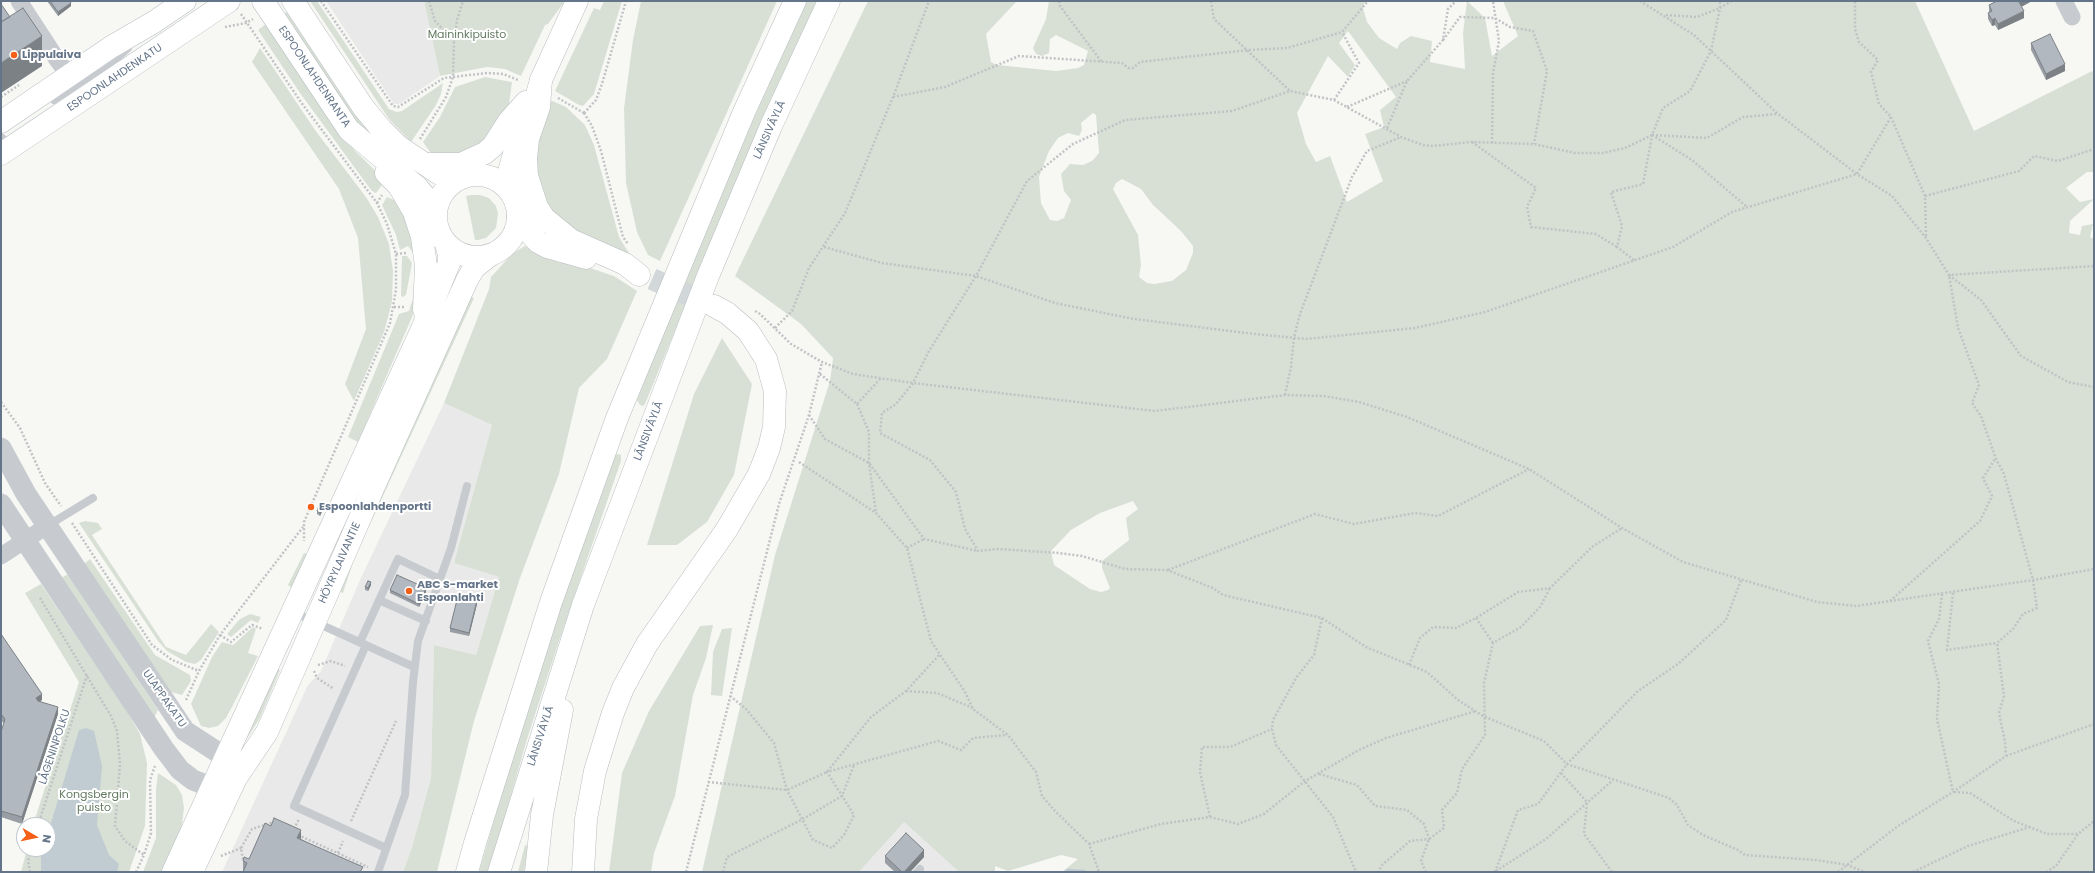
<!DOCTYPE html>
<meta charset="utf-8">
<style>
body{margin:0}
#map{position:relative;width:2095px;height:873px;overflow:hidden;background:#f7f8f4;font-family:Poppins,sans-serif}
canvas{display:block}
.frame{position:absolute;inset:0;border:2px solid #647589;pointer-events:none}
.north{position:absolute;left:16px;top:817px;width:40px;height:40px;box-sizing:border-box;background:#fff;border:1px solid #c1c8d0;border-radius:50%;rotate:99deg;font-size:11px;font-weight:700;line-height:16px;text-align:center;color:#647589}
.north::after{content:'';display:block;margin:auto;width:14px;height:18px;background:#f55f17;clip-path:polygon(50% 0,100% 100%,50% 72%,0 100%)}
</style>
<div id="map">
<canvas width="2095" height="873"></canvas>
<div class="frame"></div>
<div class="north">N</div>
</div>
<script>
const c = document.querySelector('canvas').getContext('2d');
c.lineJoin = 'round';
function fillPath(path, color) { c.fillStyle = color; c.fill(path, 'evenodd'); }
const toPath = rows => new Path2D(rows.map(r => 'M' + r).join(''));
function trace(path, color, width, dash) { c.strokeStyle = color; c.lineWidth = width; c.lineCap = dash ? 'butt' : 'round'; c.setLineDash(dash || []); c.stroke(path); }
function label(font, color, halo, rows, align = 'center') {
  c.font = font + ' Poppins,sans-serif'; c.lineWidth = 4; c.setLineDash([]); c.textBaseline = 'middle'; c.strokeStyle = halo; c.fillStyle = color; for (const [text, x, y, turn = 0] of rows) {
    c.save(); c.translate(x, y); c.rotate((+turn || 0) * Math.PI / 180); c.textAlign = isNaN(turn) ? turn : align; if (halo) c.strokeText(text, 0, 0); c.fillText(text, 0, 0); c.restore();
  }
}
fillPath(toPath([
 [326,1,424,1,440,76,399,104,394,104],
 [444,403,492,425,454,563,499,577,476,655,434,645,431,778,412,847,403,872,222,872,308,685,321,671,360,580],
 [904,822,959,872,859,872]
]), '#e8e9e8');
fillPath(toPath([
 [310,1,317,1,389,109,397,112,402,111,443,83,441,94,436,105,411,142,389,119],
 [424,1,565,1,548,24,545,25,521,76,505,69,487,67,440,76],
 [604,1,622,1,594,94,583,106,579,105,555,91,594,8,600,10],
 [641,1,777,1,660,261,648,255,637,232,626,183,624,108,633,40],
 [807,1,817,1,717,228,645,404,643,406,640,405,637,400,677,298,752,122],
 [868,1,1017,1,986,34,991,62,997,65,1056,71,1078,68,1084,65,1088,51,1056,35,1050,39,1049,53,1042,56,1036,54,1033,48,1046,19,1049,1,1365,1,1363,8,1367,22,1379,38,1397,49,1400,43,1411,36,1432,41,1430,62,1465,69,1463,33,1467,1,1485,18,1492,56,1518,36,1503,1,1915,1,1974,131,2092,71,2094,74,2094,172,2087,172,2066,188,2080,202,2094,199,2070,221,2069,233,2080,235,2082,226,2093,224,2090,237,2094,239,2094,872,1062,872,1078,859,1061,855,1008,871,995,866,995,872,959,872,904,822,859,872,702,872,775,555,830,381,833,358,801,324,735,276],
 [1348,31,1396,97,1380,110,1384,127,1365,134,1383,181,1347,202,1330,156,1316,162,1306,144,1297,113,1328,56,1348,77,1355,65,1339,43],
 [1093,113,1096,115,1099,153,1092,161,1083,165,1070,164,1061,174,1064,191,1071,200,1064,218,1057,221,1050,220,1041,203,1039,177,1049,151,1058,138,1068,133,1079,136,1082,130,1081,123],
 [1122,179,1141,189,1153,205,1181,231,1193,246,1193,253,1186,270,1172,281,1154,284,1147,283,1139,277,1141,265,1138,235,1113,189,1116,183],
 [1133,501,1138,509,1126,518,1129,540,1102,561,1102,568,1110,588,1108,590,1101,592,1090,589,1054,565,1051,551,1071,530,1100,513],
 [287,12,353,111,377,140,365,136,281,16],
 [270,21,354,150,385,180,377,192,375,193,371,190,300,93,258,30],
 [260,48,315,130,366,197,378,217,389,244,393,271,392,302,384,332,354,401,345,384,366,329,358,238,339,189,252,62],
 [485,77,512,82,509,104,501,119,482,143,466,153,433,156,423,142,440,117,455,87],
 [550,100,566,107,585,125,594,145,619,237,632,258,588,241,551,214,536,181,536,136],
 [471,195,480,195,489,198,496,206,498,214,496,228,486,238,478,240,475,240,466,196],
 [387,197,399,202,404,210,416,257,408,246,400,250,396,235,382,205],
 [525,246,540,256,561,263,575,263,614,276,637,291,607,359,579,388,559,474,520,578,474,721,437,872,403,872,412,847,431,778,434,645,476,655,499,577,454,563,492,425,444,403,489,289,491,277,513,253],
 [402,256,407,256,412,263,406,295,403,297,401,296],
 [415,292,416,303,412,317,358,442,348,437,399,314,409,311],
 [470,296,474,298,354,559,343,593,338,591],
 [722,338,752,384,734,475,707,522,677,545,647,545,694,394],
 [617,454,621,455,621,461,560,638,528,736,489,872,479,872,519,734,574,567,615,455],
 [85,521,98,523,102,529,92,535,166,647,186,655,211,624,219,632,201,660,195,664,186,662,167,651,158,641,79,523],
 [304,553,312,555,293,589,288,585],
 [90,559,155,655,190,675,191,681,182,695,171,692,84,564],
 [68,574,158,710,154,718,61,578],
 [41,584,123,705,140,734,147,763,145,826,129,872,21,872,27,849,48,849,48,825,33,825,79,682,25,593],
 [250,614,261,617,258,623,251,620,231,637,227,634,240,619],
 [713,625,706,658,693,695,675,796,654,853,651,872,609,872,622,773,649,711,700,626],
 [253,627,256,629,248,653,258,656,232,707,226,718,218,726,209,728,201,726,191,704,212,657,222,642,233,645],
 [732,628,722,696,711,695,713,652,722,629],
 [273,667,280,670,260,718,244,743],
 [158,773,176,785,182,795,184,808,181,831,166,872,143,872,156,838,156,790],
 [525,845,528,846,524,872,518,872]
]), '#d8e0d5');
fillPath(toPath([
 [86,728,94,731,102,766,97,825,109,855,119,864,117,872,41,872,41,855,43,849,48,849,48,833,79,730]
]), '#c1ccd2');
trace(toPath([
 [1068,871,1084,872]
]), '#c1ccd2', 4.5);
trace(toPath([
 [652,279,714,306]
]), '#d2d7d9', 22, [22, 11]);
const secondary = toPath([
 [1,122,111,47,154,22,185,1],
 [1,154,229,1],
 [426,164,461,164,485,153,493,146,509,121,526,102],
 [513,195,509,184,509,172,515,150,534,105,541,80,577,1]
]);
const primary = toPath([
 [263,1,349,130,417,187,428,200,435,215],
 [293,1,363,107,382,130,398,146,438,173,450,178,461,178],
 [386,173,399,186,414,212,422,237,426,266,424,310],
 '436 216a41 41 0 1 1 82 0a41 41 0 1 1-82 0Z',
 [173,872,422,329,449,263,449,254,446,244],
 [192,872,236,778,267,732,374,486,467,280,474,268,489,256]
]);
const motorway = toPath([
 [541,80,539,107,528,139,526,158,527,176,537,207,544,218,571,240,625,264,639,275],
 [518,217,524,227,538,242,547,247,586,258],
 [467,872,475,843,551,602,617,418,744,112,795,1],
 [499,872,583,605,708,276,771,126,829,1],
 [536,872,542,815,562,710],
 [583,872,586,819,595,771,613,713,623,688,647,644,727,529,759,474,769,448,774,427,775,391,766,359,748,331,727,313,714,306]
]);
trace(secondary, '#b9bec3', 23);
trace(primary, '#babec2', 23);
trace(motorway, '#b9bcc0', 23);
trace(toPath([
 [321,1,393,106,398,107,444,78,487,73,503,74,518,80],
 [429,1,435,21,454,41],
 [1059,1,1060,6,1101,61],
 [1211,1,1214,19,1290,91],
 [1640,1,1694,35,1778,114,1857,174,1892,196,1926,238,1949,275,2094,266],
 [1732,1,1720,8,1711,51,1690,91,1663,108,1652,135,1625,148,1603,153,1575,153,1534,144,1471,142,1433,146,1423,145,1401,137,1334,100,1290,91,1232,111,1125,120,1073,144,1027,181,976,276,929,351,913,383,896,404,882,413,880,433,930,460,956,492,965,529,978,551,998,549,1059,553,1082,556,1125,569,1167,570,1213,588,1223,595,1322,618,1366,647,1427,672,1458,700,1483,716,1544,741,1567,764,1669,798,1677,805,1688,825,1703,835,1738,850,1745,855,1816,860,1848,865,1864,872],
 [241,14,303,105,377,203,387,224,396,254,396,290,390,323,304,522,304,541],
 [1666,15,1697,17,1720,8,1720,1],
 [225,27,246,23,253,19],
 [1443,40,1460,17,1495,18,1510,27,1533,31,1547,71,1534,144],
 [1,97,19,85],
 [893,97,945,87,1019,56,1122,63,1128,68,1133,68,1140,62,1249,50,1287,48,1342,32,1368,1],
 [558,98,584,113],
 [1334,100,1359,63,1342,32],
 [1347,107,1407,81],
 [584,113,592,126,601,151,623,237,628,244],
 [584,113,596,100,602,84,626,1],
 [1891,117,1925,196,1926,238],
 [1387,128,1407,81,1443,40,1448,9,1456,1],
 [1652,135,1707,138,1743,117,1777,114],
 [1652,135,1692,160,1747,207],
 [420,139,446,97,453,77,454,41,457,20,463,1],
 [1472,142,1536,188,1527,207,1531,227,1596,234,1617,247],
 [1492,143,1493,73,1499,41,1493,1],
 [1925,196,2019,171,2034,156,2058,161,2094,149],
 [377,203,382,195],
 [824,247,882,263,976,276,1055,303,1134,319,1255,334,1306,339,1415,328,1485,312,1673,247,1732,212,1857,174,1891,117,1879,104,1871,72,1878,60,1859,42,1855,29,1855,1],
 [396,254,406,253],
 [1634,260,1617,247,1622,226,1611,192,1643,184,1652,136],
 [1949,275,1981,300,2021,356,2068,382,2094,387],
 [394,307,406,307],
 [755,311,760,314,791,344,822,362,853,374,913,383,1155,411,1285,395,1324,396,1359,402,1407,417,1529,469,1622,528,1683,562,1817,602,1856,606,2033,580,2094,569],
 [775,328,792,311,809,268,845,213,893,97,929,1],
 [820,374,857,404,881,378],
 [1285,395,1291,367,1294,337,1300,314,1352,177,1367,151,1401,137],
 [1,402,20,428,45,483,61,506],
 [857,404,869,432,869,463,876,513],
 [809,415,825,439,869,463,924,539,978,551],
 [799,462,876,513,907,548,931,641,965,692,973,709,1008,735,1036,772,1042,796,1055,811,1089,844,1099,872],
 [72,523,152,645,172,660,199,671],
 [907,548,924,539],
 [1168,570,1315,514,1354,524,1415,513,1438,516,1529,469],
 [1953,593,1947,650,1997,643],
 [1942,594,1939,619,1928,641,1939,684,1937,719,1953,792],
 [40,598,111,716,117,731,120,765,115,826,125,841,144,855],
 [1890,601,1980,521,1992,496,1983,478,1995,459],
 [1322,618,1314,655,1296,678,1273,720,1272,729,1276,745,1333,817,1356,872],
 [1476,618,1493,643],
 [220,635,231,642,252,625,263,629],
 [318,665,331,661,345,666],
 [1409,665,1420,638,1433,627,1456,628,1476,618,1518,592,1550,588,1592,547,1622,528],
 [314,671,317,678,334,689],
 [906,691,937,693,973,708],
 [730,696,746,709,774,743,787,790,813,840,832,848,844,835,854,815,827,772,938,741,961,750,973,738,1007,735],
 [186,700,199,671,220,635,303,527],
 [2006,756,2094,724],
 [1561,773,1587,802,1584,834,1612,872],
 [1319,774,1357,785,1375,806,1407,810,1424,824,1429,839,1410,841,1382,865,1378,872],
 [708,782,787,790,827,772,871,717,906,691,940,654],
 [1954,792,1970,793,2014,821,2047,834,2078,834],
 [1210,817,1200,772,1202,747,1230,747,1272,729],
 [351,821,396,721],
 [38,825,87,675],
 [294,829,299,819],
 [298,835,368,867],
 [1089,844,1161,824,1210,817,1238,824,1264,814,1305,781,1359,750,1386,738,1476,711],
 [338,853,343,841],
 [221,856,241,848],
 [246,862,243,860,241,848,252,829,271,823,274,824],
 [1496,871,1546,839,1613,780],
 [30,872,28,861,31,849],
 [136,872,144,855,151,833,150,780,155,766],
 [686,872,779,504,809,415,822,362],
 [723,872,727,857,803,819,842,796,854,765],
 [1426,872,1421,861,1429,839,1444,828,1442,810,1457,793,1462,769,1485,735,1484,683,1493,643,1521,627,1540,607,1550,588],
 [1495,872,1518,810,1538,804,1567,764,1638,691,1678,664,1726,620,1741,580],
 [1838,872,1898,826,1953,792,2006,756,2005,742,1999,713,2004,696,1997,643,2013,629,2023,614,2037,608,2033,580,2004,474,1996,459,1981,416,1972,403,1979,385,1958,328,1949,275],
 [1913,872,1968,846,2030,827],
 [2046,872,2056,866,2078,834,2094,821]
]), '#c0c2c5', 2.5, [2, 2]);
trace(toPath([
 [54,100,116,59,128,48],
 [1,137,12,146],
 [47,526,93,498],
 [379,600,426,621],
 [293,612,414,667],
 [360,642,398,559,440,579],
 [366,645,294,806,386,848],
 [378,872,405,795,413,682,418,641,451,548,467,486],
 [917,872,920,869]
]), '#c7cbcf', 8);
trace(toPath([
 [19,1,58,61,69,75],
 [2064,1,2072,17],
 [1,556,47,526]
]), '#c7cbcf', 17);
trace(toPath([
 [1,448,26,494,185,731,225,757,236,778,211,787,193,780,180,770,164,749,1,504]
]), '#c7cbcf', 21);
trace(secondary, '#fff', 22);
trace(primary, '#fff', 22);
trace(motorway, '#fff', 22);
fillPath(toPath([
 [47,1,70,1,71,6,58,16],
 [1997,1,2032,1,2021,7,2024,18,1998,30,1995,25,1992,26,1988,19,1988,13,1989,13,1989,5],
 [2031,43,2065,71,2046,80,2031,50],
 [324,507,320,516,317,514,317,511],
 [371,585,368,591,365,590,365,587],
 [390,590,426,592,419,607,390,593],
 [477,604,469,636,450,632,450,628],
 [1,634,42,700,40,701,58,714,22,824,1,817,1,732,4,724,1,720],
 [301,839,363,872,243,871,243,861],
 [885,856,924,857,910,872,895,872,885,863]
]), '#989ea4');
fillPath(toPath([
 [2020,1,2032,1,2019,8,2019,2],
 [71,3,71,6,58,16,58,12],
 [2024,11,2024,18,1998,30,1998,24],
 [1995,18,1995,25,1992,26,1992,20],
 [42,36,42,66,1,93,1,63],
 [2065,64,2065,71,2046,80,2046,74],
 [324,503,324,507,320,516,320,513],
 [371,582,371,585,368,591,368,588],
 [426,588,426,592,419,607,419,604],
 [477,600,477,604,469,636,469,633],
 [42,694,42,700,36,704,36,698],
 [58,707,58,714,22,824,22,817],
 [301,830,301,839,297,838],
 [924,850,924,857,910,872,904,872]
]), '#7c8186');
const building = toPath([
 [50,1,70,1,71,3,58,12,50,1],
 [1997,1,2020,1,2019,2,2024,11,1998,24,1995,18,1992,20,1988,13,1992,11,1989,5,1997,1],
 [1,4,10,17,1,22,1,4],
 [23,8,42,36,1,63,1,22,23,8],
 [2050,34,2065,64,2046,74,2031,43,2050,34],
 [320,502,324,503,320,513,317,511,320,502],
 [397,575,426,588,419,604,390,590,397,575],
 [368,581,371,582,368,588,365,587,368,581],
 [458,596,477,600,469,633,450,628,458,596],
 [1,634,42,694,36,698,38,701,58,707,22,817,1,811,1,732,5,719,1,714,1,634],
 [274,818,301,830,297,838,363,867,360,872,243,872,247,863,243,861,244,857,249,859,265,823,271,826,274,818],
 [906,833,924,850,904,872,902,872,885,856,906,833]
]);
fillPath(building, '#b1b8bf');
trace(building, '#7c8186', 1);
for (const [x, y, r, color] of [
 [14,55,4,"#f55f17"],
 [311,507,4,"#f55f17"],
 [409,591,4,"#f55f17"]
]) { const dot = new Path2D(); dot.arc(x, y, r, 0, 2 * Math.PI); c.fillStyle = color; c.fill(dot); trace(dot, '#fff', 1.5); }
label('11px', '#627a5f', '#fff', [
 ["Maininkipuisto",467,35],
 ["Kongsbergin",94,795],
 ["puisto",94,808]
]);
label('bold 11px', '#647589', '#fff', [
 ["Lippulaiva",22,55],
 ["Espoonlahdenportti",319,507],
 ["ABC S-market",417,585],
 ["Espoonlahti",417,598]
], 'left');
label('11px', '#647589', '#fff', [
 ["ESPOONLAHDENRANTA",314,77,56],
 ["ESPOONLAHDENKATU",115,78,-34],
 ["LÄNSIVÄYLÄ",770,130,-66],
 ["LÄNSIVÄYLÄ",649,431,-69],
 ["HÖYRYLAIVANTIE",340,563,-66],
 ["ULAPPAKATU",164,699,55],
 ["LÄNSIVÄYLÄ",541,736,-72],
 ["LÅGENINPOLKU",55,747,-72]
]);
</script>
